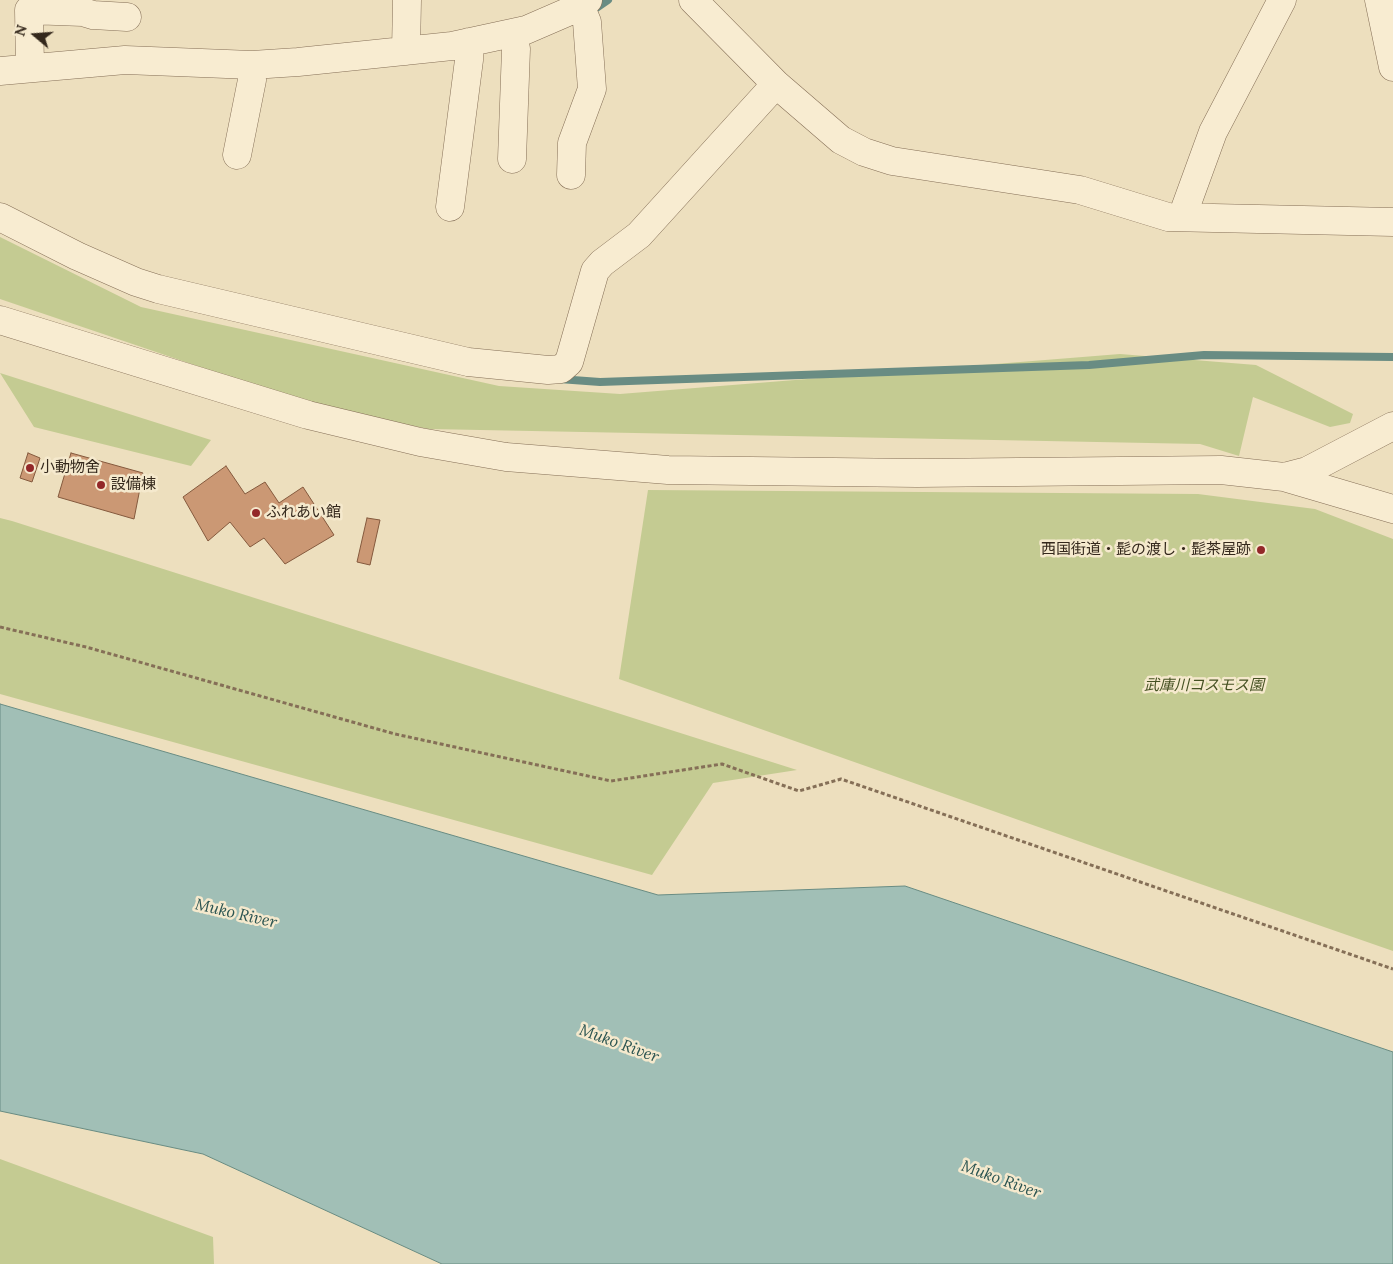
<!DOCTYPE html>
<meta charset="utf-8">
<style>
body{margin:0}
#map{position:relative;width:1393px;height:1264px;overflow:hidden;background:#eddfbe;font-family:Lora,serif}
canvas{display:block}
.north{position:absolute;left:10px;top:10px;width:50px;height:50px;-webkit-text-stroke:4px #f5e9cd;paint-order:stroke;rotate:288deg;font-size:14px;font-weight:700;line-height:20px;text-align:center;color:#34281c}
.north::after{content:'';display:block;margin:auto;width:18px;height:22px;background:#34281c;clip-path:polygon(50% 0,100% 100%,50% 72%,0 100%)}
</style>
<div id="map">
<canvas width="1393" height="1264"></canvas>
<div class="north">N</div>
</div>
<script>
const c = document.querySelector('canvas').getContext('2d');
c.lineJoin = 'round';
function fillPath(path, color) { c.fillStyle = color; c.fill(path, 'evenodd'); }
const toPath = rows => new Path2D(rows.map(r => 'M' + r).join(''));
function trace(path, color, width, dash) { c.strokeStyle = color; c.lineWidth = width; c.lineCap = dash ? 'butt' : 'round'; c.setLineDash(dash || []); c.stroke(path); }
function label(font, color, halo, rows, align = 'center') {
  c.font = font + ' Lora,"Noto Sans JP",serif'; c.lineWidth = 5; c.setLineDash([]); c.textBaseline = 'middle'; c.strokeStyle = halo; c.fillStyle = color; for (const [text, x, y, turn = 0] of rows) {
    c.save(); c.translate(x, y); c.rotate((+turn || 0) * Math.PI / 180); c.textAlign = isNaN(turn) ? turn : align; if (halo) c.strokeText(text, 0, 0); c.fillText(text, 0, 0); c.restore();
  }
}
fillPath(toPath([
 [0,237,141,307,499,386,620,394,1120,354,1256,365,1353,414,1350,423,1330,427,1253,397,1239,456,1200,444,429,429,321,408,0,299],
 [0,373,211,440,191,466,34,427],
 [648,490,1198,494,1315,509,1393,539,1393,951,1166,872,619,679],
 [0,518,12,521,797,770,713,783,652,875,0,694],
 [0,1159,213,1237,214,1264,0,1264]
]), '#c4cb92');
const water = toPath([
 [0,704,658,895,905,886,1393,1052,1393,1264,442,1264,203,1154,0,1111,0,704]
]);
fillPath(water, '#a1bfb6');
trace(water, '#698c83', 1);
trace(toPath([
 [592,11,608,0],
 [559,379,600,382,1089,365,1204,355,1393,357]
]), '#698c83', 8);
const building = toPath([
 [28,453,40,458,32,482,20,478,28,453],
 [71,453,143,473,134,519,58,497,71,453],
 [226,466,245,494,265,482,279,503,303,487,334,535,285,564,264,538,250,547,230,522,208,541,183,497,226,466],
 [367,518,380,520,370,565,357,562,367,518]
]);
fillPath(building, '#cb9874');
trace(building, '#84593d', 1);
const minor = toPath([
 [693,0,776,84,841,140,864,152,892,161,1080,190,1168,217,1393,222],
 [1379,0,1393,67],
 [406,51,407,0],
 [30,67,29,10,83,12,93,15,127,17],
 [0,71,125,60,252,65,298,62,452,46,526,30,570,11,588,0],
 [237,155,252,80,252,65],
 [512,159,516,49,513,33],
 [571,175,572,143,592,89,587,22,580,5],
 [450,207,469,60,469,42],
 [0,217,77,256,136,282,158,289,468,362,548,370,561,369,569,362,595,271,602,263,639,235,776,84],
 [1182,217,1213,132,1282,0],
 [0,320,308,415,420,442,506,457,668,470,917,473,1221,470,1284,477,1393,509],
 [1284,477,1307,471,1393,426]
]);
trace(minor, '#856f57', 29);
trace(toPath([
 [0,627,86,647,395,734,611,781,722,764,799,791,841,779,1393,969]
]), '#856f57', 3, [4, 2.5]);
trace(minor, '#f8ecd1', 28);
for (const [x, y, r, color] of [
 [30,468,5,"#932829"],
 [101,485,5,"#932829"],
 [256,513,5,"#932829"],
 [1261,550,5,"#932829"]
]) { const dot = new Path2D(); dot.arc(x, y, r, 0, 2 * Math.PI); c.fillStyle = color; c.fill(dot); trace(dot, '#f5e9cd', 2); }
label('15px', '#34281c', '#f5e9cd', [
 ["小動物舍",40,468],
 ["設備棟",111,485],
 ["ふれあい館",266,513],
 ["西国街道・髭の渡し・髭茶屋跡",1251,550,"right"]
], 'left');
label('italic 15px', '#455122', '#f5e9cd', [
 ["武庫川コスモス園",1204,686]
]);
label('italic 16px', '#2b5451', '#f5e9cd', [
 ["Muko River",236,914,13],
 ["Muko River",619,1044,20],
 ["Muko River",1001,1180,20]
]);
</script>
